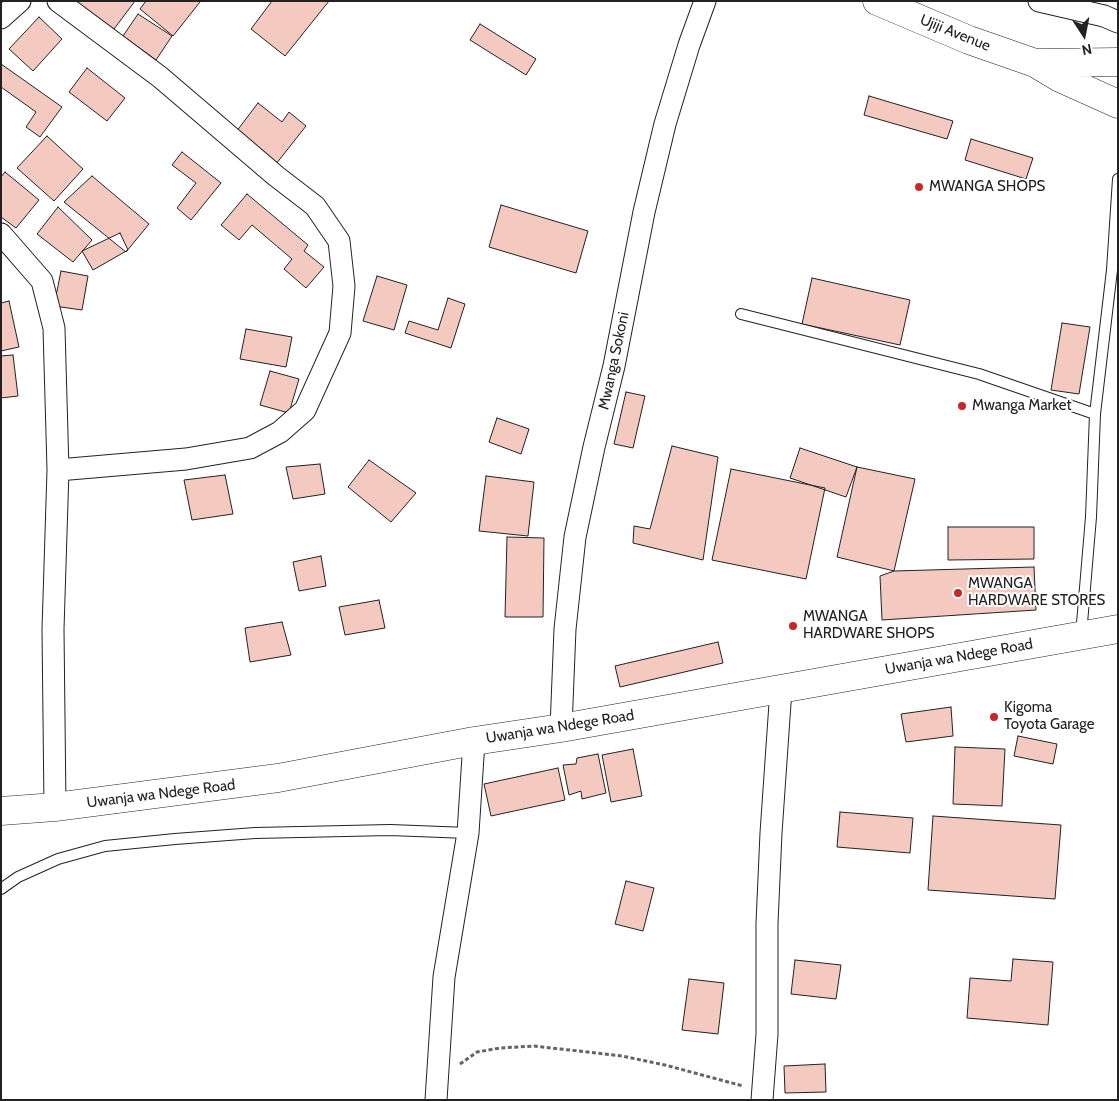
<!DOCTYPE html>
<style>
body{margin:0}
#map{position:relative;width:1119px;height:1101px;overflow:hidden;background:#fff;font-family:Cabin,sans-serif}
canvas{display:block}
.frame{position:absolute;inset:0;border:2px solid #222;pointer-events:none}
.north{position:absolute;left:1059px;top:10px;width:50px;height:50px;-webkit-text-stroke:4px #fff;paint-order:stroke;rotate:169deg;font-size:14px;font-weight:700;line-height:20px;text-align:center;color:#222}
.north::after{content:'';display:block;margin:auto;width:18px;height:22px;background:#222;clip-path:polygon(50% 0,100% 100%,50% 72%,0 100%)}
</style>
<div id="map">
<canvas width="1119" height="1101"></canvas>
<div class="frame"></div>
<div class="north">N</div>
</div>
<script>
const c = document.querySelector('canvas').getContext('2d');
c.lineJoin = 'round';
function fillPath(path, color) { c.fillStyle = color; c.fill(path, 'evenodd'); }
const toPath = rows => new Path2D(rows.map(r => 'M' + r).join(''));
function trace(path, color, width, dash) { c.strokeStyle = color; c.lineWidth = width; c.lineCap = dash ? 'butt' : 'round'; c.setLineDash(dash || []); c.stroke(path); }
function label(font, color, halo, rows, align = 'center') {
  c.font = font + ' Cabin,sans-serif'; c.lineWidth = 4; c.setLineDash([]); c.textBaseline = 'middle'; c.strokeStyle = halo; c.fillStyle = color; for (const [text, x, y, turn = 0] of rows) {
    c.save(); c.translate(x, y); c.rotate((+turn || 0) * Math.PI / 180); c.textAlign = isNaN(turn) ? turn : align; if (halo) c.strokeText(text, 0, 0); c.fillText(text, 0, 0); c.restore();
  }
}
const building = toPath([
 [77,1,135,1,114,29,76,3,77,1],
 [146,1,199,1,200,2,173,36,140,9,146,1],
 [272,1,329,1,285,56,251,29,272,1],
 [138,14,172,36,156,60,123,36,138,14],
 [39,17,62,39,33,71,9,49,39,17],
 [480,24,536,59,526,75,470,40,480,24],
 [1,64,62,107,40,137,26,127,36,112,1,87,1,64],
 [87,68,125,98,107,121,69,92,87,68],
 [869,96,953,121,947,139,864,115,869,96],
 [258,103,282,122,289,112,306,126,276,164,236,132,258,103],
 [47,136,83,169,54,201,17,168,47,136],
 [971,139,1033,158,1026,179,965,160,971,139],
 [182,152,221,183,191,220,177,208,196,183,172,165,182,152],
 [5,172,39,200,16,228,1,217,1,177,5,172],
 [92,176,149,224,126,252,64,202,92,176],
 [247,194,308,245,304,251,324,267,306,288,284,269,292,259,252,225,239,240,221,225,247,194],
 [501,205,588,231,576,273,489,247,501,205],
 [58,207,92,240,73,262,37,234,58,207],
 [120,233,128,250,93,270,82,251,120,233],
 [61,271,88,276,82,310,54,306,61,271],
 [377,276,407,285,394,330,363,321,377,276],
 [812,278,910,300,900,345,802,324,812,278],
 [448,298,465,304,451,348,405,333,409,321,438,330,448,298],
 [9,301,19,347,1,351,1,303,9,301],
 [1062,323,1090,327,1079,394,1051,390,1062,323],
 [246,329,292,337,286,367,240,359,246,329],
 [13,355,18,396,1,398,1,356,13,355],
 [270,371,299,379,289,413,260,405,270,371],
 [626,392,645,396,633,448,614,444,626,392],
 [497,418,529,429,521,454,489,442,497,418],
 [672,446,718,457,703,560,633,543,634,526,650,529,672,446],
 [800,448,857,467,846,497,790,478,800,448],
 [369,460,416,493,391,522,348,487,369,460],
 [320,464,325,494,293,499,286,467,320,464],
 [857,467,915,479,894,571,837,557,857,467],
 [731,469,825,488,806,579,712,560,731,469],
 [225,475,233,514,192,520,184,480,225,475],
 [486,476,534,482,528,536,479,531,486,476],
 [948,527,1034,527,1034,559,948,560,948,527],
 [507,537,544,538,543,617,505,617,507,537],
 [321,556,326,586,299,591,293,562,321,556],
 [1034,567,1036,610,882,620,880,576,894,571,1034,567],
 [379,600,385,628,345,635,339,607,379,600],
 [282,622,291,655,250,662,245,628,282,622],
 [718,642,723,663,620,687,615,666,718,642],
 [951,707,953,736,906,742,901,714,951,707],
 [1018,736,1057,744,1053,764,1014,756,1018,736],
 [955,747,1005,749,1002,806,953,804,955,747],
 [633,749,642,796,611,802,602,755,633,749],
 [598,754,606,793,582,799,581,791,569,795,563,765,576,764,577,758,598,754],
 [558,768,565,800,491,816,484,784,558,768],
 [840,812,913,818,910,853,837,847,840,812],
 [933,816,1061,825,1055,899,928,890,933,816],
 [626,881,654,888,643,931,615,924,626,881],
 [1013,959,1053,962,1048,1025,967,1018,970,978,1011,981,1013,959],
 [795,960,841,965,836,999,791,994,795,960],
 [689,979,724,983,718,1034,682,1030,689,979],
 [825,1064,826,1092,785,1093,784,1066,825,1064]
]);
fillPath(building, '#f3c9c0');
trace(building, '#222', 1);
const lane = toPath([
 [741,314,979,374,1095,414],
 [1081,635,1091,517,1095,414,1112,270,1118,179],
 [1,889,18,877,58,859,105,846,175,839,255,833,390,830,468,833]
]);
const street = toPath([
 [58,1,160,77,276,176,315,206,339,241,344,286,340,333,305,410,280,432,250,448,186,459,58,470],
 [1039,1,1104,16,1118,22],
 [1,18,20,1],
 [1,234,42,281,54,328,58,470,53,629,55,807],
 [561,728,565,629,575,537,594,447,614,366,644,212,665,124,689,45,705,1],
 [436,1100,444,977,468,833,474,741],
 [762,1100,767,1034,767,923,771,833,781,689]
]);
const secondary = toPath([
 [877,1,969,40,1035,63,1060,78,1118,104],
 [1035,63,1118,62],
 [1,811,55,807,278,778,474,741,561,728,1118,629]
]);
trace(lane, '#222', 12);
trace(street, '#222', 23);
trace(secondary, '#222', 29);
trace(toPath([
 [460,1064,477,1052,500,1048,534,1046,622,1056,665,1065,743,1086]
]), '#646464', 3, [4, 2.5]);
trace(lane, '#fff', 10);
trace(street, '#fff', 21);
trace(secondary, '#fff', 28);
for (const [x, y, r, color] of [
 [919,187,5,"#c62828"],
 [962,406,5,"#c62828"],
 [958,593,5,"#c62828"],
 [793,626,5,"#c62828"],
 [994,717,5,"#c62828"]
]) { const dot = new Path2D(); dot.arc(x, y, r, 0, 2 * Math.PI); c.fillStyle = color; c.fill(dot); trace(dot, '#fff', 2); }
label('15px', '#222', '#fff', [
 ["Ujiji Avenue",955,33,22],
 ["Mwanga Sokoni",614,361,-78],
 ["Uwanja wa Ndege Road",959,657,-10],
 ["Uwanja wa Ndege Road",560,727,-9],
 ["Uwanja wa Ndege Road",161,794,-7]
]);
label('15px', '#222', '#fff', [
 ["MWANGA SHOPS",929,187],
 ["Mwanga Market",972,406],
 ["MWANGA",968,584],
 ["HARDWARE STORES",968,601],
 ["MWANGA",803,617],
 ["HARDWARE SHOPS",803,634],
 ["Kigoma",1004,708],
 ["Toyota Garage",1004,725]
], 'left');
</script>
